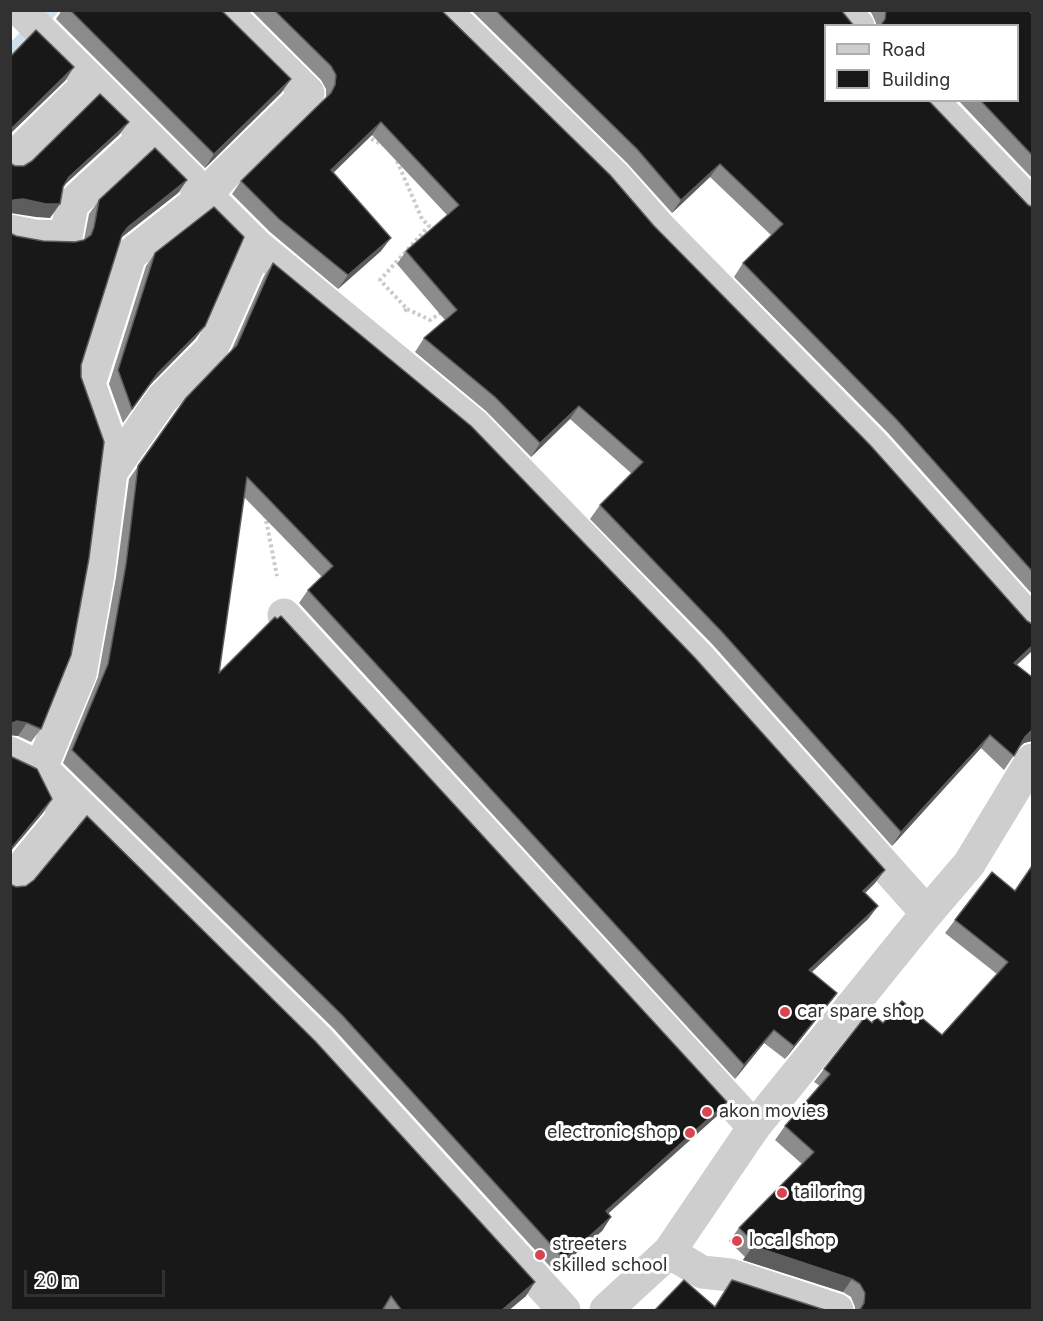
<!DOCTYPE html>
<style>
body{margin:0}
#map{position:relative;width:1043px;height:1321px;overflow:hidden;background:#fff;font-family:Inter,sans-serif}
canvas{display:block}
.frame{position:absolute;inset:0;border:12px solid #313131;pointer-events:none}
.legend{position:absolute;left:824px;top:24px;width:195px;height:78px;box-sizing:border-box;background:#fff;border:2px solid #adadad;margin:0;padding:8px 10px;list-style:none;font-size:18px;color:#313131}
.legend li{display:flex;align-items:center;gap:12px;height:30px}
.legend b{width:30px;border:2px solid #adadad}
.scale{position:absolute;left:24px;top:1270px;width:141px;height:27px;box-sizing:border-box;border:3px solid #313131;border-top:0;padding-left:8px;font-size:18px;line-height:21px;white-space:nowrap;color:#313131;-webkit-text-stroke:4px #fff;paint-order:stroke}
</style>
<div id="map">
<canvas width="1043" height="1321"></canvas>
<div class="frame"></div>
<ul class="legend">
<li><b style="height:8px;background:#cecece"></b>Road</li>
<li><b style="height:16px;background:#181818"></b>Building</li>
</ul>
<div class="scale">20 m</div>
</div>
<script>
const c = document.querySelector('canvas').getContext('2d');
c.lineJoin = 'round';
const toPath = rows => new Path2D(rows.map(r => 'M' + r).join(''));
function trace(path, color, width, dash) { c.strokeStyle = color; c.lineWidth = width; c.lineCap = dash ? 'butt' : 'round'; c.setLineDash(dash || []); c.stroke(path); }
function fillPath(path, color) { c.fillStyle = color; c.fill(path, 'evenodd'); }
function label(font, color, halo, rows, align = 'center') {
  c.font = font + ' Inter,sans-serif'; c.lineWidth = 6; c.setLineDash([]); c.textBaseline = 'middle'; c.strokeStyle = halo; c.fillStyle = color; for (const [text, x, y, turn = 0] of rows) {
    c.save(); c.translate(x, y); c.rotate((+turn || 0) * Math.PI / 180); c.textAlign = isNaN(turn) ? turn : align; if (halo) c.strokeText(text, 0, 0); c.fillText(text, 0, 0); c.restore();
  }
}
trace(toPath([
 [10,53,51,10]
]), '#cfe0eb', 14);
trace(toPath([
 [366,136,383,145],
 [397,161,422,219,429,226,380,280,407,309,403,312],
 [407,309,430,320,444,311],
 [265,515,277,576]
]), '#cbcbcb', 4, [3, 3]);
trace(toPath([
 [20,10,257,246,474,425,699,658,927,913],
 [444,10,614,176,658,226,874,446,1032,622],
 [844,10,858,26],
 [1032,10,1032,11],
 [931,100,1032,205],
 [10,161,91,81],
 [10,231,34,236,66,237,72,204,146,136],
 [111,472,114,454,89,384,130,255,206,195,222,177,308,93,224,10],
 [284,615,754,1127],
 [10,753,41,768,319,1041,564,1310],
 [10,882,65,815,41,768,80,674,98,574,111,472,162,399,211,350,257,246],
 [669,1252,702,1272,730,1275,837,1310]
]), '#cecece', 33);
trace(toPath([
 [606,1310,669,1252,754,1127,927,913,969,864,1032,760]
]), '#cecece', 33);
fillPath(toPath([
 [62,10,221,10,291,79,281,93,205,168,56,19],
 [251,10,441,10,1032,651,1017,665,1032,677,1032,741,1024,743,1019,748,1004,770,981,748,892,846,713,645,590,519,600,505,631,473,570,419,531,457,486,411,415,352,424,338,445,320,397,264,406,251,447,215,372,135,333,172,381,251,338,289,270,232,232,194,241,181,326,98,326,89,321,80],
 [471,10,841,10,854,26,1028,205,1032,207,1032,594,888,433,734,277,743,263,772,236,710,177,672,213,627,163],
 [869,10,1029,10,1032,14,1032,178,958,100,1017,100,1017,26,876,26,876,23,872,14],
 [187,180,178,193,121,238,81,365,41,729,31,742,18,736,10,735,10,233,16,236,43,241,75,242,84,240,89,214,99,200],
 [155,253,205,326,195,339,149,386,123,423,109,384,146,266],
 [273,263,885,870,875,883,865,893,878,906,868,919,812,972,827,1006,785,1059,764,1043,735,1079,299,603,308,590,322,577,244,497,219,673,718,1115,608,1214,611,1217,602,1231,555,1272,333,1028,63,763,98,677,116,577,129,479,186,398,231,351,264,276],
 [10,884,526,1296,508,1311,10,1311],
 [1015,891,1032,1311,855,1311,855,1307,851,1297,843,1292,743,1260,745,1257,729,1241,739,1228,802,1164,775,1140,785,1126,820,1086,814,1082,824,1069,872,1023,883,1023,942,1035,997,974,945,933,955,920],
 [732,1280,828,1311,715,1307]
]), '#8c8c8c');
fillPath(toPath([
 [74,67,65,81,10,134,10,130],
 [291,79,281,93,205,168,214,154],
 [129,122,119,135,59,190,69,177],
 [381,122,372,135,322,184,331,170],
 [720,164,710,177,672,213,681,200],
 [187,180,178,193,118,240,128,227],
 [23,199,60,204,50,218,36,217,10,213,10,202,14,200],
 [391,238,381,251,338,289,348,275],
 [205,326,195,339,149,386,123,423,158,373],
 [579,406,570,419,531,457,540,443],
 [1032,646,1032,651,1004,676,1014,663],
 [17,721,27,723,18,736,10,735,10,724],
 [1032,730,1032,741,1024,743,1016,750,1025,737],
 [990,735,981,748,892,846,901,832],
 [52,799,43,813,10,852,10,850],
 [885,870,875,883,854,904,863,891],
 [878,906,868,919,800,983,809,970],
 [837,993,827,1006,785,1059,794,1046],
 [774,1030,764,1043,735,1079,744,1065],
 [727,1102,718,1115,596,1224,606,1211],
 [611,1217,602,1231,555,1272,564,1259],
 [753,1246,852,1279,843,1292,743,1260],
 [535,1282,526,1296,508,1311,501,1311]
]), '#5d5d5d');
const building = toPath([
 [70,10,221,10,291,79,214,154,70,10],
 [274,10,441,10,610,175,654,226,870,445,1027,621,1032,624,1032,646,1014,663,1032,677,1032,730,1025,737,1014,756,990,735,901,832,722,632,600,505,643,462,579,406,540,443,495,397,424,338,457,310,406,251,459,205,381,122,331,170,391,238,348,275,279,219,241,181,331,93,335,85,336,75,331,66,274,10],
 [495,10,841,10,854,26,825,26,825,100,928,100,1028,205,1032,207,1032,571,897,420,743,263,783,224,720,164,681,200,637,149,495,10],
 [886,10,1029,10,1032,14,1032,155,980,100,1017,100,1017,26,880,26,885,19,886,10],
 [36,30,74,67,10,130,10,57,36,30],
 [100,94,129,122,69,177,63,187,60,204,46,204,23,199,14,200,10,202,10,163,15,166,24,166,32,161,100,94],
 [155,148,187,180,128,227,122,235,81,365,81,377,104,442,89,558,71,655,41,729,27,723,17,721,10,724,10,233,16,236,43,241,75,242,84,240,91,235,94,227,99,200,155,148],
 [214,207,244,237,205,326,158,373,132,409,118,370,155,253,214,207],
 [273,263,471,426,695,658,885,870,863,891,878,906,809,970,837,993,794,1046,774,1030,744,1065,308,590,333,566,247,477,219,673,275,617,277,619,281,616,727,1102,606,1211,611,1217,564,1259,342,1015,72,750,108,664,126,564,138,466,186,398,237,345,273,263],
 [10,756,37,769,52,799,10,850,10,756],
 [87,816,315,1041,535,1282,501,1311,402,1311,391,1296,382,1311,10,1311,10,884,16,887,26,886,34,880,87,816],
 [1032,866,1032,1311,859,1311,864,1303,865,1293,860,1284,852,1279,753,1246,755,1243,739,1228,814,1152,785,1126,830,1074,824,1069,865,1017,872,1023,876,1017,883,1023,902,1001,942,1035,1008,962,955,920,992,872,1015,891,1032,866],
 [684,1280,715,1307,732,1280,828,1311,654,1311,684,1280]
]);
fillPath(building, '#181818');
trace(building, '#5d5d5d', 1.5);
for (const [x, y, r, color] of [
 [785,1012,6,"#d74551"],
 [707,1112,6,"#d74551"],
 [690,1133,6,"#d74551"],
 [782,1193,6,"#d74551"],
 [737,1241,6,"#d74551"],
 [540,1255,6,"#d74551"]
]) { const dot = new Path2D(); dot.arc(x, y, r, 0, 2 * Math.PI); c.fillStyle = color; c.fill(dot); trace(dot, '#fff', 2); }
label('18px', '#313131', '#fff', [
 ["car spare shop",797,1012],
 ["akon movies",719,1112],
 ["electronic shop",678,1133,"right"],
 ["tailoring",794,1193],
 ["local shop",749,1241],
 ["streeters",552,1245],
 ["skilled school",552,1266]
], 'left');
</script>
